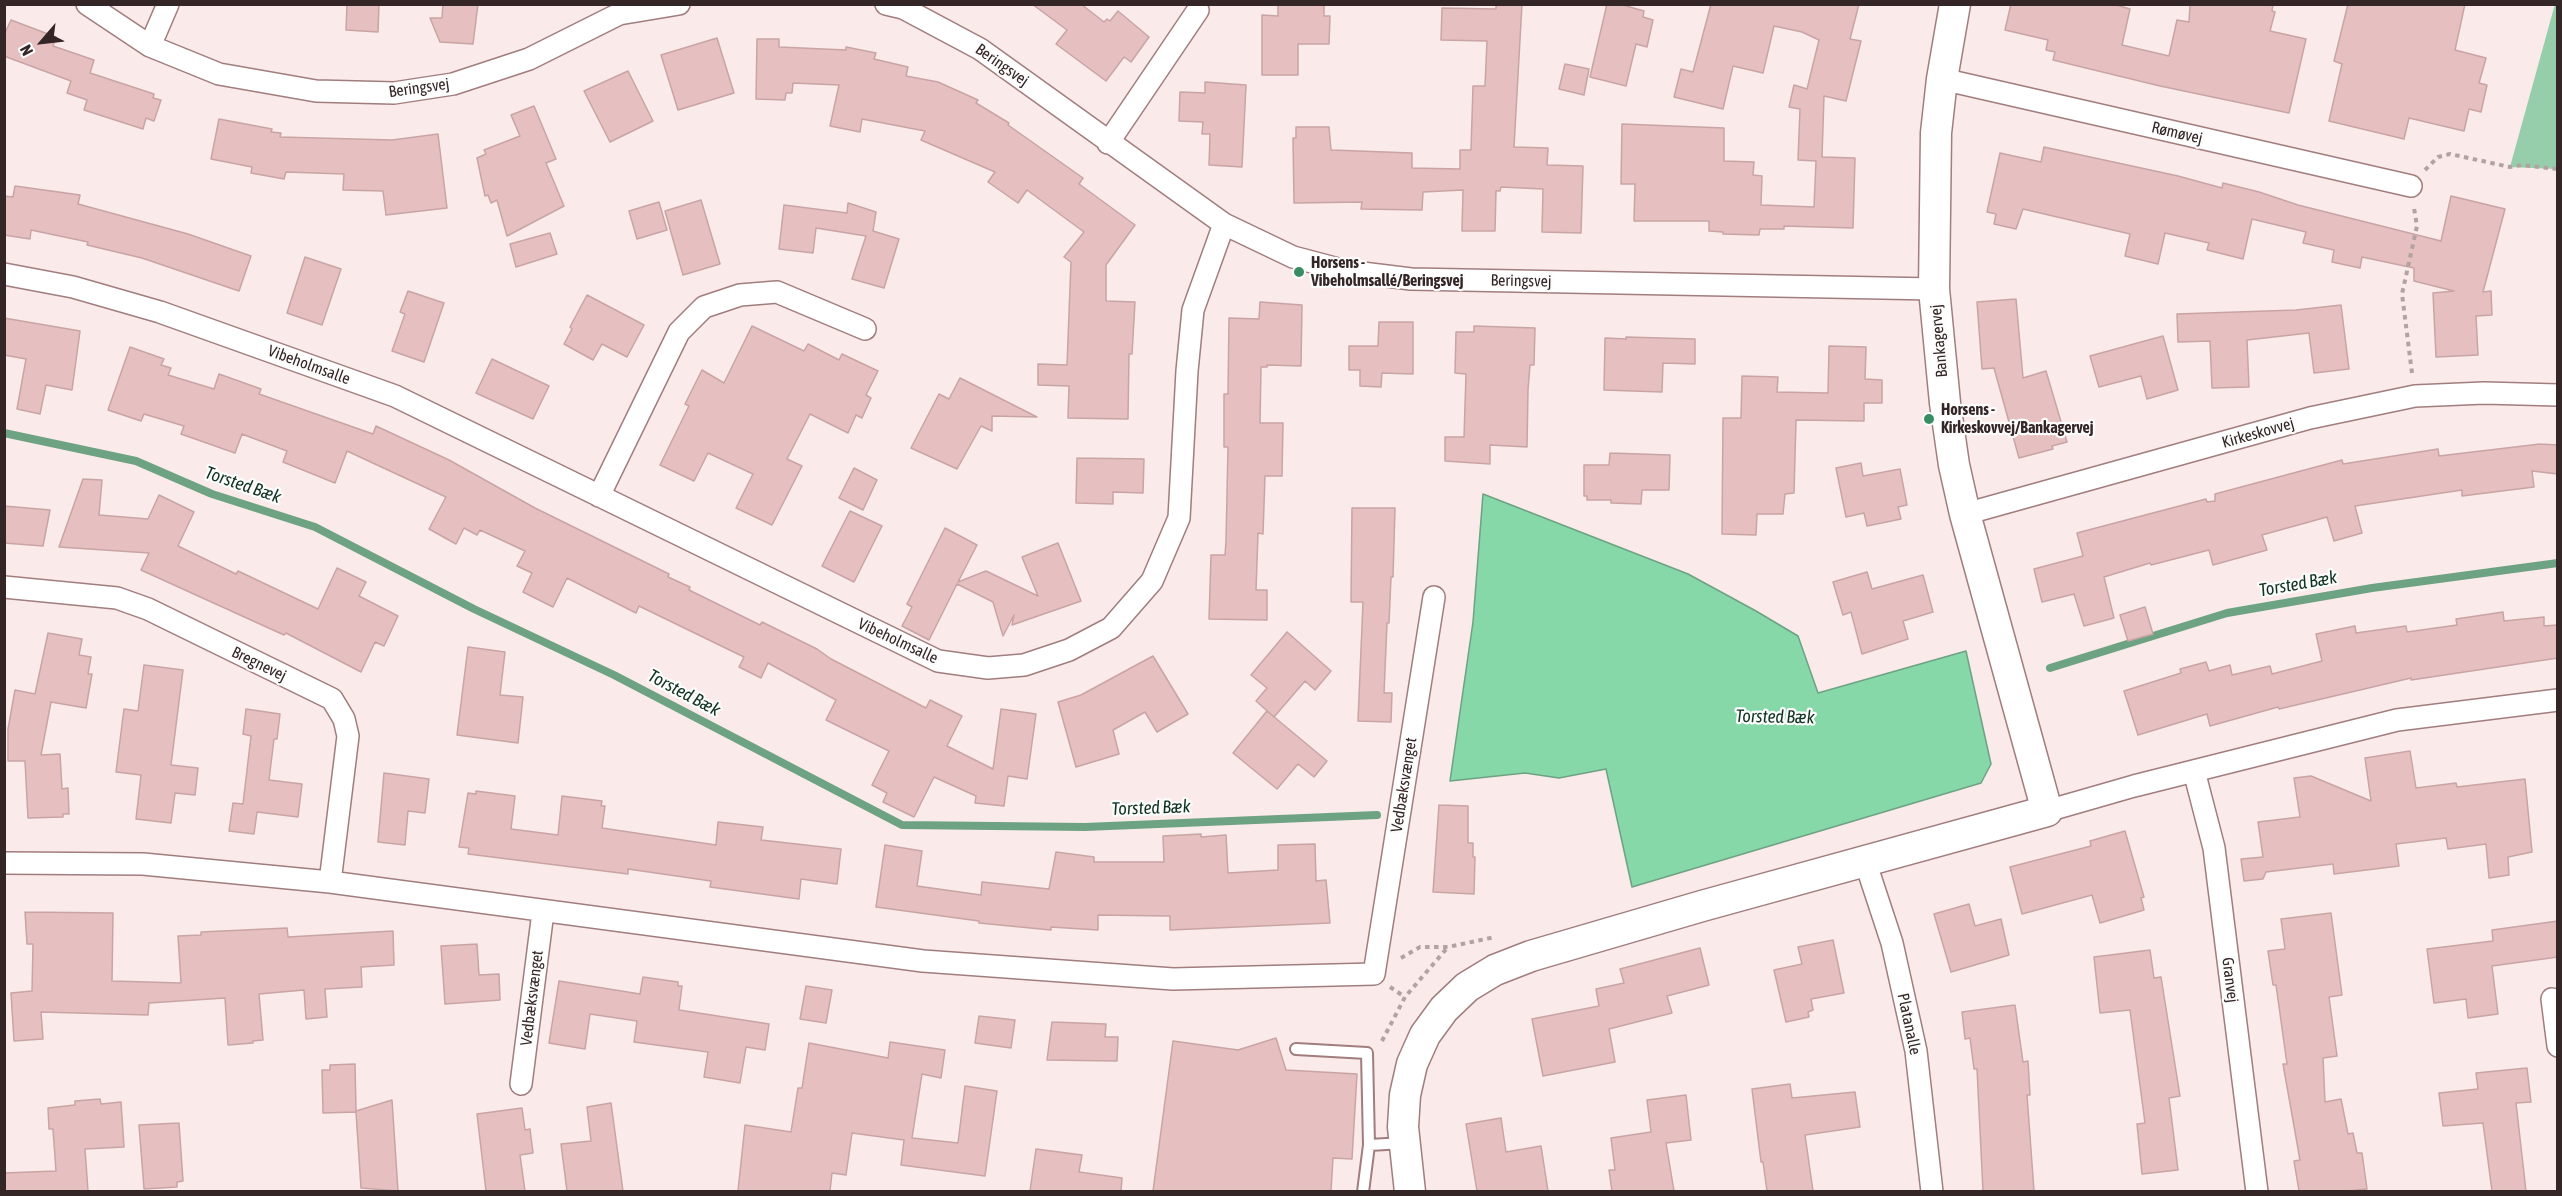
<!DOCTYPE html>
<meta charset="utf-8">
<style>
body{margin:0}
#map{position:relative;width:2562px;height:1196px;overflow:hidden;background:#faeaea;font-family:"Asap Condensed",sans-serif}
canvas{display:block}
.frame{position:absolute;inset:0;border:6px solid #342526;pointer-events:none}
.north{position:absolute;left:12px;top:12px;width:60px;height:60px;-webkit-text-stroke:4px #fcfcfc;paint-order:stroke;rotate:242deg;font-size:16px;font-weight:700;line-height:24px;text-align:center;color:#342526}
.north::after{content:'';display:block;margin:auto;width:21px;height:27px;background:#342526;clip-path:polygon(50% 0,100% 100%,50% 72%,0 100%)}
</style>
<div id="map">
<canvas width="2562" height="1196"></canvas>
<div class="frame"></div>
<div class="north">N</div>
</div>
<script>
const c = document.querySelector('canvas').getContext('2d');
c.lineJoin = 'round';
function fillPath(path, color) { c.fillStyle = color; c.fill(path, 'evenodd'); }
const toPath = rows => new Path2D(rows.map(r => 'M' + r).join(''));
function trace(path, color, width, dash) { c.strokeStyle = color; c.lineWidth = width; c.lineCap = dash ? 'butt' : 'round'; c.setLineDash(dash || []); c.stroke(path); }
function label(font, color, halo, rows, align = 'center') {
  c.font = font + ' "Asap Condensed",sans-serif'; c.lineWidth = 4.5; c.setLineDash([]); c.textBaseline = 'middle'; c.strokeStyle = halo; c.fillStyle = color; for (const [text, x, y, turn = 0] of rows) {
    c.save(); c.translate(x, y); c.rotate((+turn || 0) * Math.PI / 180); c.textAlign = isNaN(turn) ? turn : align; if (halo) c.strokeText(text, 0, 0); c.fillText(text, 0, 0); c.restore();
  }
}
fillPath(toPath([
 [2555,4,2558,5,2557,169,2510,167]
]), '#96ceac');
const water = toPath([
 [1483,494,1688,574,1756,611,1798,636,1818,693,1966,651,1991,764,1981,783,1632,887,1606,769,1559,778,1525,773,1450,781,1473,622,1483,494]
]);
fillPath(water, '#86d8a9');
trace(water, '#6da282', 1.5);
trace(toPath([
 [4,433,136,461,212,494,315,527,474,609,614,675,902,825,1085,827,1377,815],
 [2050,668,2227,613,2372,588,2558,563]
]), '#6da282', 8);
const building = toPath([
 [347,4,379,4,378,32,346,30,347,4],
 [443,4,478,4,473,44,440,42,430,18,442,18,443,4],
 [1032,4,1081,4,1104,22,1107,19,1110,21,1118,11,1149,37,1131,62,1124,57,1106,81,1056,44,1067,30,1032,4],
 [1278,4,1324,4,1324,16,1330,16,1329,44,1298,44,1298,75,1262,75,1262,15,1278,16,1278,4],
 [1496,4,1522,4,1514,147,1548,148,1547,165,1583,166,1581,233,1542,232,1543,189,1501,187,1500,191,1496,191,1495,231,1462,231,1463,190,1423,192,1422,210,1361,209,1362,202,1294,203,1293,138,1296,138,1296,127,1329,127,1331,150,1412,153,1412,168,1460,169,1460,150,1471,150,1473,86,1485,86,1487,41,1441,40,1442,8,1496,9,1496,4],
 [1607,4,1619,4,1644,11,1643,17,1653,20,1647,47,1636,44,1626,86,1590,77,1607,4],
 [1711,4,1859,4,1850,39,1861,41,1846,101,1824,96,1822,157,1855,158,1853,228,1784,226,1784,229,1760,229,1759,235,1723,234,1723,232,1709,231,1709,221,1634,221,1635,184,1621,184,1622,124,1724,128,1724,161,1754,162,1753,175,1762,176,1761,205,1814,207,1816,161,1798,160,1800,109,1789,107,1794,85,1807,89,1819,40,1802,32,1774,26,1763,73,1733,66,1723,109,1674,97,1681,69,1693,72,1711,4],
 [2011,4,2113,4,2130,9,2122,45,2169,56,2177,20,2189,22,2190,4,2273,4,2272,11,2275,12,2270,31,2306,39,2289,113,2160,86,2053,60,2055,52,2046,50,2048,40,2005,30,2011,4],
 [2348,4,2465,4,2455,50,2486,58,2479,83,2487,85,2481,112,2469,109,2464,131,2409,118,2404,139,2329,121,2342,64,2334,61,2348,4],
 [11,20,56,37,53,46,94,60,90,73,154,94,153,98,161,100,154,121,146,118,143,129,84,110,87,100,67,93,71,81,4,56,4,35,11,20],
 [717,38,734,93,678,110,661,55,717,38],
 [757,39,779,39,779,47,846,50,846,47,876,53,874,59,908,67,906,76,938,82,978,100,976,103,1009,123,1008,125,1083,178,1079,184,1135,225,1106,265,1106,301,1135,302,1132,354,1129,354,1128,419,1068,418,1069,386,1038,385,1038,364,1067,365,1071,262,1064,257,1084,232,1027,190,1018,203,988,182,995,172,921,140,925,131,862,119,860,132,830,126,839,85,793,83,792,93,786,93,785,100,756,99,757,39],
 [1565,64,1589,69,1584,95,1559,89,1565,64],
 [628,71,653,121,610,142,584,91,628,71],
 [1205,82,1246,85,1242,167,1209,165,1210,134,1202,134,1203,122,1179,121,1180,92,1205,93,1205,82],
 [534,106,556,159,546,163,564,206,507,236,497,200,491,203,488,195,485,196,477,158,486,154,484,150,520,136,511,115,534,106],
 [219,119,272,129,271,132,281,133,280,137,392,140,438,134,447,208,386,215,383,191,343,190,344,174,286,172,284,179,251,173,252,167,211,159,219,119],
 [2044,147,2178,176,2222,188,2223,183,2259,192,2298,205,2441,241,2451,196,2505,209,2483,292,2491,291,2492,315,2476,316,2478,355,2436,357,2433,293,2454,291,2414,281,2414,268,2362,257,2360,268,2332,262,2334,250,2303,243,2306,232,2252,219,2243,259,2207,250,2209,243,2165,233,2158,264,2125,256,2130,234,2023,209,2016,229,1994,224,1996,214,1987,212,2000,153,2041,162,2044,147],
 [15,186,80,195,78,204,188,234,251,256,239,291,142,258,87,245,88,242,31,230,30,239,4,235,4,196,13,197,15,186],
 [701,200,720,264,683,275,665,211,701,200],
 [659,202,667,230,637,239,629,211,659,202],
 [848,203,876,212,873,231,899,239,884,288,852,279,866,236,816,228,813,253,779,249,784,205,847,213,848,203],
 [550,233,557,254,516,267,510,244,550,233],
 [305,257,341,269,322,325,287,313,305,257],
 [408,291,444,303,424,362,392,351,405,314,400,312,408,291],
 [587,295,644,325,627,357,602,344,593,360,564,344,572,329,570,327,587,295],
 [2016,299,2023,378,2046,371,2067,442,2052,446,2053,449,2019,458,1994,368,1982,369,1977,302,2016,299],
 [1260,302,1302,305,1301,366,1267,365,1267,367,1261,367,1260,423,1283,423,1282,476,1265,476,1263,534,1258,533,1256,590,1267,590,1267,620,1209,619,1211,555,1225,555,1226,541,1228,447,1224,447,1224,394,1228,394,1229,318,1259,319,1260,302],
 [2341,305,2349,369,2314,373,2309,333,2247,340,2249,387,2212,388,2210,341,2178,342,2177,314,2296,310,2341,305],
 [4,318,80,331,72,390,46,385,40,414,17,409,26,359,4,355,4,318],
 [1379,322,1413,322,1413,374,1382,373,1381,387,1360,386,1360,370,1349,370,1349,346,1378,346,1379,322],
 [752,326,804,351,808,344,839,360,842,354,878,371,866,395,871,398,862,418,856,415,848,433,810,414,787,459,802,466,772,525,736,508,753,474,708,453,694,481,660,465,689,406,685,404,702,370,724,383,752,326],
 [1474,326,1535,328,1534,365,1530,365,1528,390,1527,447,1490,445,1490,464,1445,461,1445,437,1464,437,1466,374,1455,373,1456,332,1474,332,1474,326],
 [2163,336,2178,390,2147,399,2141,376,2099,387,2090,356,2163,336],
 [1626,337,1695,339,1695,364,1663,363,1662,392,1604,390,1605,338,1626,339,1626,337],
 [1829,346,1866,347,1865,379,1882,380,1882,403,1864,403,1864,421,1796,420,1794,493,1785,494,1783,514,1757,514,1756,535,1722,534,1723,418,1741,418,1742,376,1778,377,1777,392,1828,393,1829,346],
 [130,347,164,359,161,365,171,368,168,375,214,389,219,374,261,389,259,394,373,434,376,426,449,460,535,508,669,574,668,577,690,587,689,590,760,625,762,622,817,649,831,659,926,708,930,700,962,716,947,746,993,769,1001,709,1036,714,1027,779,1008,776,1004,806,975,803,976,796,934,777,914,817,883,802,887,793,872,785,889,751,826,720,836,700,768,663,761,678,739,667,744,657,639,606,636,613,567,578,553,607,523,592,532,573,517,566,525,551,480,530,477,535,464,528,456,544,429,529,446,497,347,451,335,483,283,462,287,451,242,434,235,453,181,434,184,426,144,414,141,421,108,410,130,347],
 [492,359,549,386,533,419,476,393,492,359],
 [960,378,1037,417,992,416,992,431,981,426,957,469,911,448,939,394,949,399,960,378],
 [2540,444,2558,445,2558,474,2532,471,2534,487,2462,496,2462,490,2355,506,2362,533,2334,541,2327,517,2262,535,2267,550,2213,565,2209,550,2151,565,2150,563,2104,577,2114,618,2084,626,2074,594,2042,602,2034,569,2083,556,2077,533,2206,499,2207,502,2215,501,2215,494,2342,460,2343,464,2438,449,2439,456,2540,444],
 [1610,453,1670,455,1669,490,1642,490,1641,504,1611,503,1611,500,1587,500,1587,496,1584,496,1584,465,1609,465,1610,453],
 [1077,458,1144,459,1143,493,1113,492,1113,504,1076,503,1077,458],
 [1861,463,1863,476,1900,469,1907,505,1898,507,1901,519,1867,526,1864,513,1846,517,1836,468,1861,463],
 [854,468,877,480,863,510,839,498,854,468],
 [83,479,102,480,99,515,148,519,159,495,194,512,178,546,236,574,238,571,318,609,337,568,366,582,359,596,398,616,384,646,375,642,361,672,286,633,284,635,141,570,149,553,59,547,83,479],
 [4,506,50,510,43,546,4,543,4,506],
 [1352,508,1395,508,1393,577,1391,577,1389,623,1387,623,1384,693,1392,693,1391,722,1358,721,1363,602,1351,602,1352,508],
 [850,511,882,526,854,582,822,566,850,511],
 [945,528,977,545,958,582,986,571,1038,596,1022,557,1058,543,1081,601,1012,625,1014,615,1003,636,993,602,957,584,929,640,902,626,912,607,907,604,945,528],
 [1867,572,1872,589,1923,575,1933,612,1903,621,1908,639,1862,654,1851,612,1843,615,1833,582,1867,572],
 [2145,607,2153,634,2128,641,2120,615,2145,607],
 [2503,612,2504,621,2544,617,2544,626,2558,625,2558,658,2411,680,2411,678,2279,709,2278,707,2210,726,2207,714,2138,735,2124,691,2181,673,2180,669,2206,662,2209,671,2230,665,2232,675,2270,666,2272,674,2322,661,2316,634,2355,626,2356,633,2406,626,2407,632,2457,625,2456,619,2503,612],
 [1287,632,1331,671,1315,690,1305,681,1274,717,1256,701,1267,688,1251,675,1287,632],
 [48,633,82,639,79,655,91,657,88,674,92,674,86,708,51,702,41,755,60,754,62,789,68,788,69,814,63,814,63,817,28,818,25,761,8,761,8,729,15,690,35,694,48,633],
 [468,647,505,652,500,695,523,697,518,743,457,735,468,647],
 [1153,656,1188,714,1157,732,1145,712,1113,730,1119,754,1076,767,1058,702,1081,695,1153,656],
 [144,665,183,670,171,765,198,768,195,795,175,793,171,823,136,819,141,775,116,772,124,709,138,711,144,665],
 [246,709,280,714,277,739,274,739,269,780,302,784,298,817,257,812,254,834,229,831,233,803,243,804,251,736,243,734,246,709],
 [1267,711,1327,761,1314,777,1298,764,1277,789,1233,753,1267,711],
 [2410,751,2416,788,2456,783,2457,787,2525,779,2532,852,2508,857,2509,875,2489,878,2486,844,2448,849,2446,838,2396,844,2399,866,2334,874,2333,864,2266,872,2263,879,2244,881,2241,859,2263,857,2258,822,2300,817,2294,778,2311,776,2371,801,2365,758,2410,751],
 [384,773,429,779,425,813,408,811,405,845,378,842,384,773],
 [476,791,515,796,511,829,558,835,562,796,602,801,601,806,605,806,602,828,716,845,718,822,763,827,761,840,841,849,837,884,801,879,799,899,710,887,711,881,628,869,628,874,468,854,469,848,459,847,468,793,476,794,476,791],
 [1439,805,1468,806,1468,843,1473,843,1473,857,1475,857,1474,894,1433,892,1439,805],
 [2125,831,2144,897,2141,898,2144,910,2100,923,2092,895,2022,914,2010,867,2091,846,2090,841,2125,831],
 [1201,834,1201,837,1226,835,1228,873,1278,870,1278,845,1315,844,1316,881,1326,880,1330,923,1170,930,1170,916,1098,915,1098,930,1051,927,1051,930,979,923,979,921,876,907,885,845,922,851,917,886,981,895,982,882,1049,889,1056,852,1094,857,1094,862,1164,862,1163,836,1201,834],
 [1969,904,1975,926,2001,919,2009,955,1951,972,1934,914,1969,904],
 [25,912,113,913,112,981,181,983,178,936,201,935,201,932,287,928,288,937,393,931,394,965,361,967,362,987,325,989,327,1017,306,1019,304,990,259,994,263,1040,253,1041,253,1043,228,1045,225,998,149,1003,148,1015,41,1012,43,1039,14,1041,11,993,32,991,33,944,27,944,25,912],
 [2331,913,2342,995,2329,997,2337,1056,2323,1058,2325,1102,2341,1099,2348,1134,2353,1133,2357,1153,2362,1153,2367,1189,2348,1191,2299,1191,2294,1161,2300,1160,2283,1064,2287,1064,2276,985,2273,985,2268,951,2285,949,2281,919,2331,913],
 [2558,921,2558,957,2492,966,2498,1014,2468,1018,2466,999,2434,1003,2427,949,2493,941,2492,930,2558,921],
 [1833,940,1844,993,1811,999,1813,1010,1808,1012,1809,1017,1786,1022,1774,970,1802,964,1798,947,1833,940],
 [477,944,479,975,499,974,500,1000,445,1004,441,946,477,944],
 [1700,948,1709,985,1667,996,1672,1013,1609,1029,1615,1062,1543,1076,1532,1019,1599,1006,1596,989,1624,983,1620,969,1700,948],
 [2150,950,2154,978,2161,977,2180,1096,2169,1098,2178,1170,2142,1174,2137,1124,2145,1123,2130,1010,2100,1013,2094,957,2150,950],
 [643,977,678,982,678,986,682,986,679,1010,769,1024,765,1050,746,1047,740,1083,704,1077,708,1052,634,1042,637,1021,590,1014,585,1049,549,1043,559,981,640,994,643,977],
 [806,986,832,990,826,1023,800,1019,806,986],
 [2015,1005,2023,1062,2028,1061,2030,1095,2027,1095,2034,1191,1983,1191,1977,1069,1974,1069,1970,1038,1965,1039,1962,1012,2015,1005],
 [979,1016,1015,1020,1011,1048,975,1043,979,1016],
 [1052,1022,1106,1024,1105,1037,1118,1037,1117,1061,1047,1060,1052,1022],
 [1276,1038,1286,1070,1357,1074,1352,1159,1333,1158,1331,1191,1153,1191,1173,1041,1238,1050,1276,1038],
 [890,1042,945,1050,941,1078,922,1074,912,1138,958,1143,965,1086,997,1091,985,1176,901,1165,904,1140,852,1133,846,1175,832,1173,830,1191,738,1191,745,1125,791,1132,798,1088,802,1088,809,1043,888,1058,890,1042],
 [355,1064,356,1111,392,1100,398,1191,361,1188,356,1112,323,1113,322,1070,330,1070,330,1065,355,1064],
 [2527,1068,2531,1102,2516,1103,2526,1191,2492,1191,2483,1123,2443,1126,2439,1093,2478,1089,2476,1073,2527,1068],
 [1790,1084,1792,1098,1855,1092,1860,1127,1805,1135,1813,1191,1767,1191,1763,1162,1761,1162,1752,1089,1790,1084],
 [1686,1095,1691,1140,1666,1143,1674,1191,1612,1191,1609,1170,1615,1170,1611,1138,1651,1132,1647,1100,1686,1095],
 [100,1099,101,1104,121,1102,124,1147,85,1149,88,1191,4,1191,4,1173,56,1171,53,1129,49,1129,48,1108,75,1105,75,1101,100,1099],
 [611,1103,623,1191,567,1191,561,1144,591,1141,587,1107,611,1103],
 [522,1108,525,1130,530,1129,533,1153,520,1155,525,1191,486,1191,477,1114,522,1108],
 [1501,1118,1506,1152,1541,1146,1548,1191,1477,1191,1466,1124,1501,1118],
 [179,1123,183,1181,177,1182,177,1187,144,1189,139,1125,179,1123],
 [1036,1149,1082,1155,1079,1172,1122,1178,1121,1191,1030,1191,1036,1149]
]);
fillPath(building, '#e6c0c0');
trace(building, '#c9a4a4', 1.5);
const lane = toPath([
 [1296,1049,1367,1053,1369,1145,1363,1192],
 [1369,1145,1404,1143]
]);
const street = toPath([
 [87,4,150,46,219,74,316,91,394,93,453,84,529,59,619,14,679,4],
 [886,4,903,8,980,49,1224,224,1293,257,1346,271,1411,279,1934,289],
 [150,46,168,4],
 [1942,79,2411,186],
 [1108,143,1198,10],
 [4,274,73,287,160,312,395,396,938,661,988,668,1024,665,1069,650,1111,628,1152,581,1179,518,1187,371,1193,310,1224,224],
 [599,496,679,332,704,307,740,295,777,292,865,329],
 [1965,514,2310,418,2415,396,2484,393,2558,395],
 [4,587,117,598,148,609,332,699,344,719,348,736,330,882],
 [2194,771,2214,848,2257,1192],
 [2047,811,2134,786,2397,720,2558,700],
 [1865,861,1892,943,1916,1051,1932,1192],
 [4,863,143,864,330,882,923,961,1173,979,1374,974,1434,597],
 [2552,999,2558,1046],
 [521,1084,543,912]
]);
const secondary = toPath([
 [1410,1192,1403,1127,1405,1095,1412,1064,1425,1035,1444,1009,1467,987,1495,970,1531,956,1702,906,2047,811,1965,514,1954,465,1945,403,1934,289,1936,133,1942,79,1955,4]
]);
trace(lane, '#a17d7e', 14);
trace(street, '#a17d7e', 24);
trace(secondary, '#a17d7e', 33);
trace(toPath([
 [2425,170,2438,157,2450,154,2510,167,2522,165,2558,169],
 [2412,373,2402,294,2417,226,2414,208],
 [1401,958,1420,947,1448,947,1495,937],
 [1390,987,1405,997],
 [1382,1041,1405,997,1448,947]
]), '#b2a2a2', 4, [4.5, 4.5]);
trace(lane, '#fff', 10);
trace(street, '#fff', 21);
trace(secondary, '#fff', 30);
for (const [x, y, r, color] of [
 [1299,272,6,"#388e62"],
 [1929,419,6,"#388e62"]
]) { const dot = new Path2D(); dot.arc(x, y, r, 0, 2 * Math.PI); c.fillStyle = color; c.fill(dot); trace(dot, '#fcfcfc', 2); }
label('16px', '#342526', '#fcfcfc', [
 ["Beringsvej",1002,65,35],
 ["Beringsvej",419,88,-8],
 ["Rømøvej",2177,133,13],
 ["Beringsvej",1521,281,1],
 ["Bankagervej",1939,341,-95],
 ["Vibeholmsalle",309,365,20],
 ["Kirkeskovvej",2258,433,-16],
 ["Vibeholmsalle",898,641,25],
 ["Bregnevej",259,664,26],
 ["Vedbæksvænget",1404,785,-81],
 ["Granvej",2230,980,83],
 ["Vedbæksvænget",532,998,-83],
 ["Platanalle",1909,1024,78]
]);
label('bold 16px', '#342526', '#fcfcfc', [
 ["Horsens -",1311,263],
 ["Vibeholmsallé/Beringsvej",1311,281],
 ["Horsens -",1941,410],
 ["Kirkeskovvej/Bankagervej",1941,428]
], 'left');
label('italic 18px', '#0f3320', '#fcfcfc', [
 ["Torsted Bæk",243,485,19],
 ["Torsted Bæk",2298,584,-10],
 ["Torsted Bæk",684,693,28],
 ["Torsted Bæk",1775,717,1],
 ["Torsted Bæk",1151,808,-2]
]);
</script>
